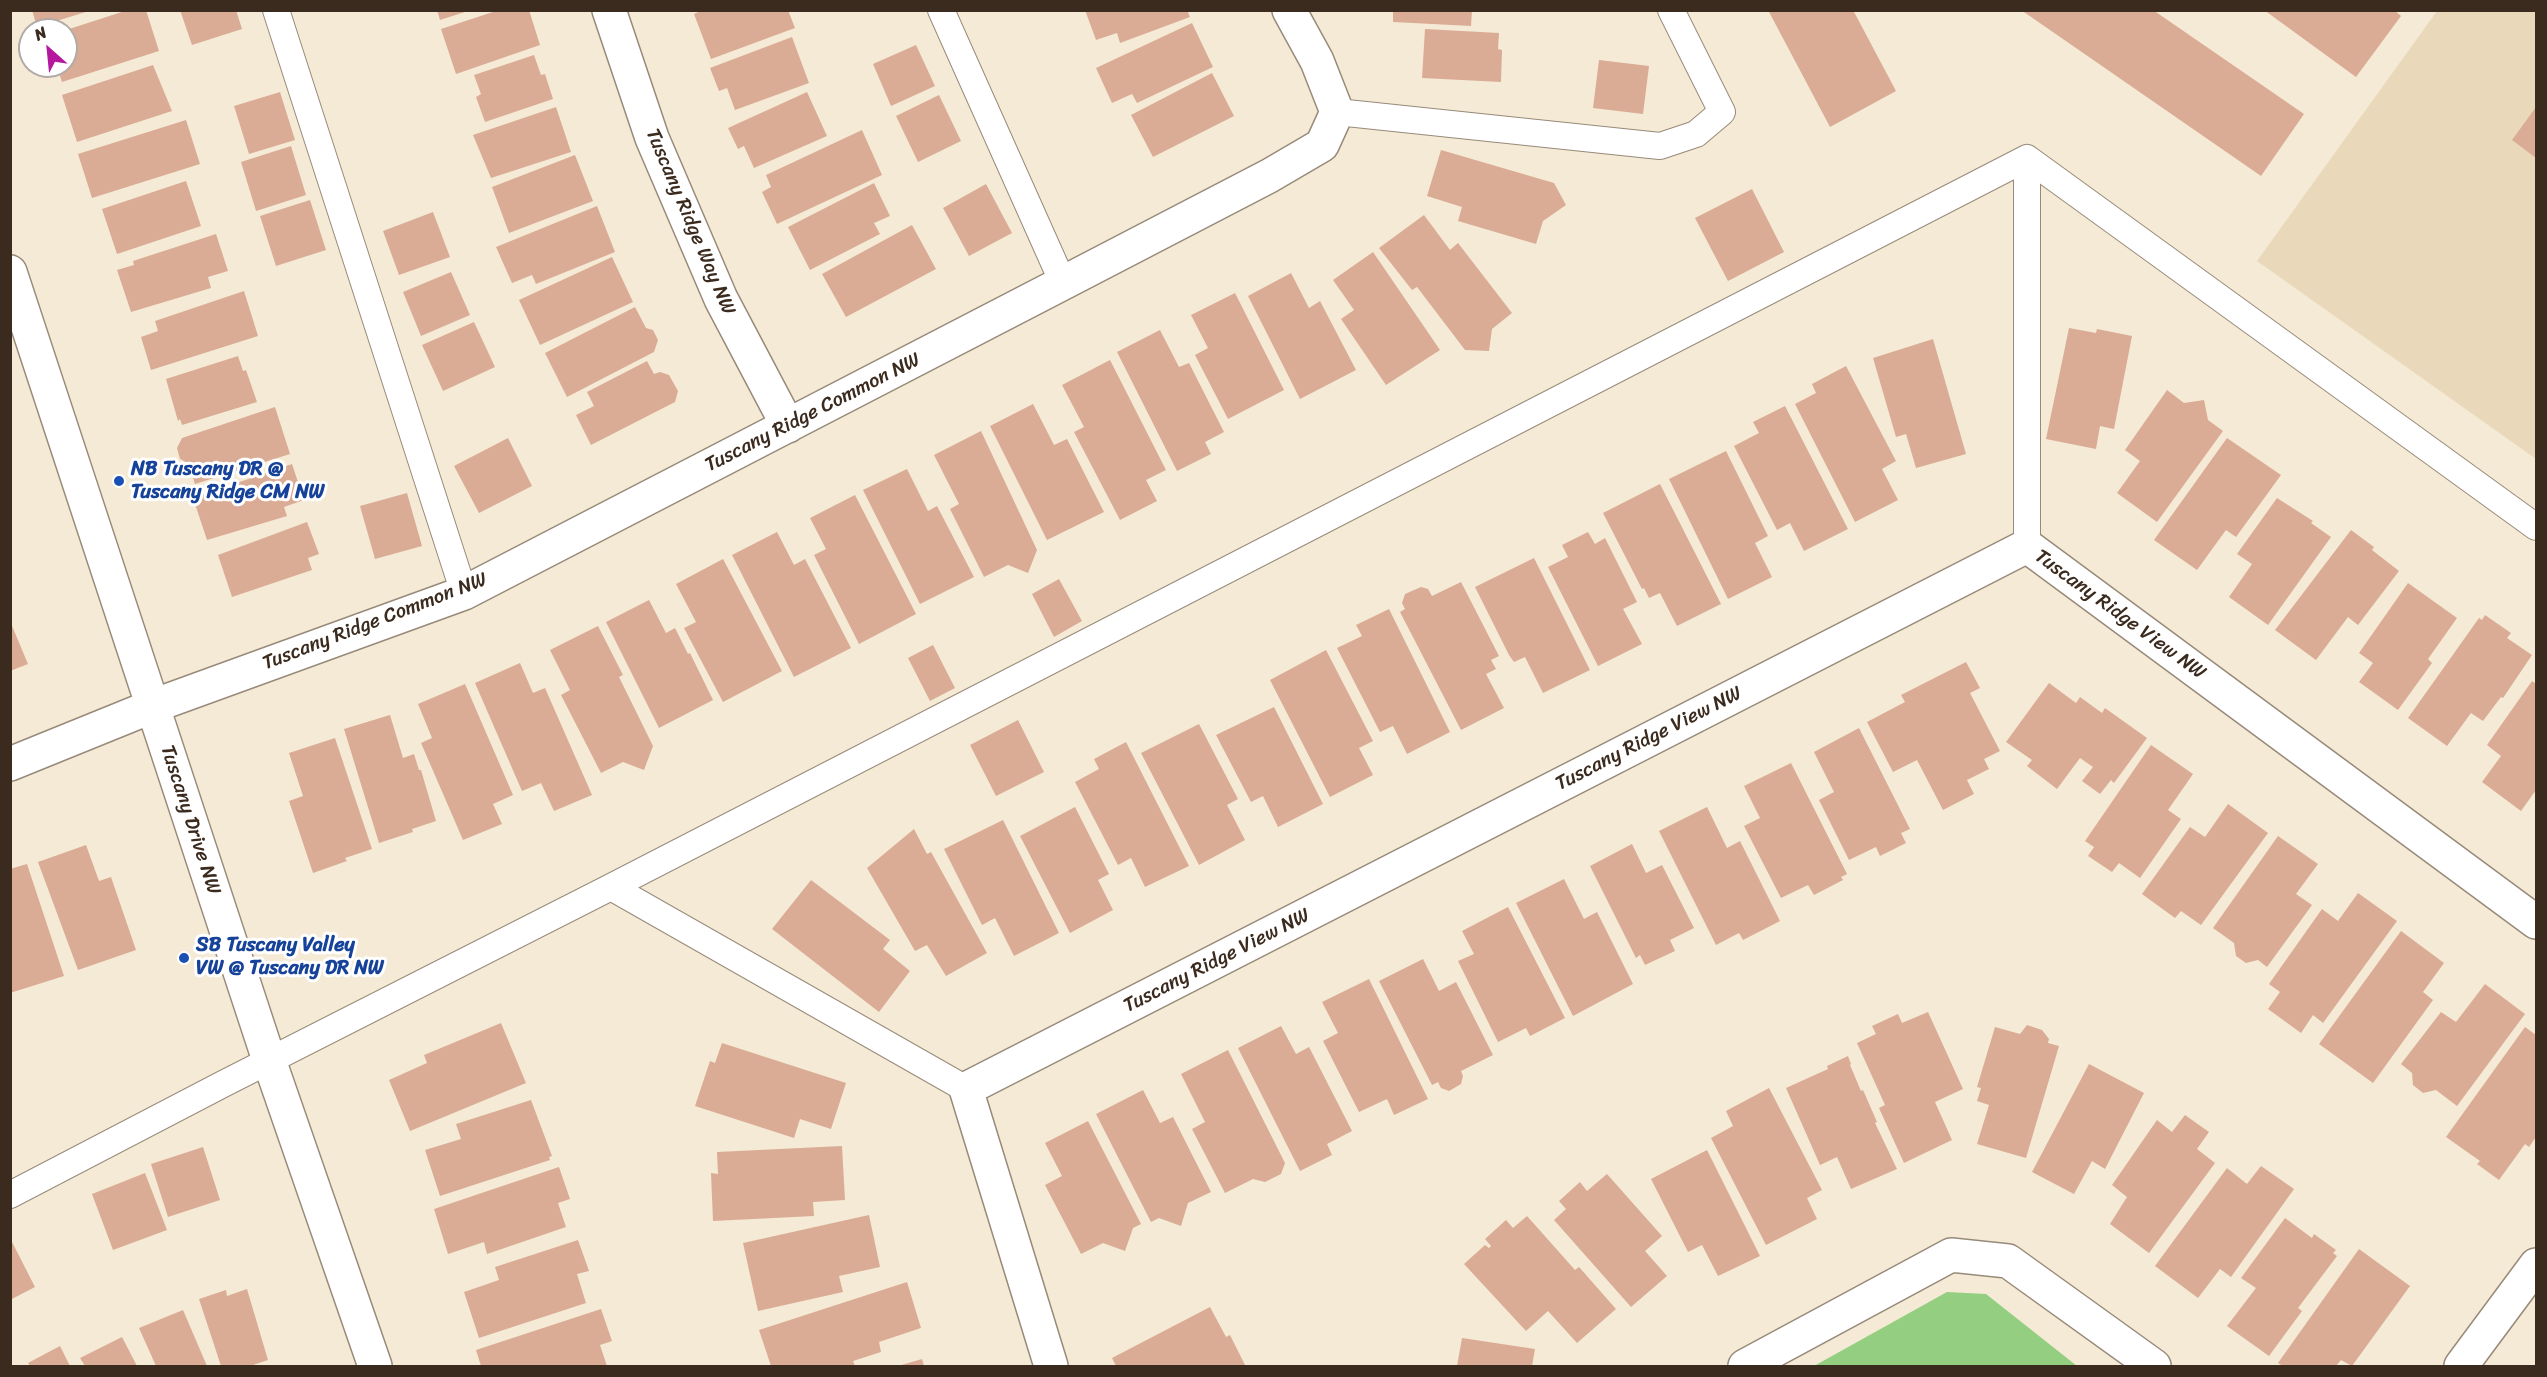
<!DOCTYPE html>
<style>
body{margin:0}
#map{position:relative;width:2547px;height:1377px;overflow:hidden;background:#f5ead5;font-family:Sriracha,sans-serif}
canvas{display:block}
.frame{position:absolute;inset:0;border:12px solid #3b2a1e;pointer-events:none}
.north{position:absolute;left:18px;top:18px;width:60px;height:60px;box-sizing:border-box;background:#fff;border:2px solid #b1aaa5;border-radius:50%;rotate:333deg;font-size:16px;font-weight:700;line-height:24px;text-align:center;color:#3b2a1e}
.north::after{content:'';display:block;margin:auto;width:21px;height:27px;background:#b5179e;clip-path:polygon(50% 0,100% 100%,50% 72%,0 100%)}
</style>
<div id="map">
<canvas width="2547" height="1377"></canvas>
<div class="frame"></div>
<div class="north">N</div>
</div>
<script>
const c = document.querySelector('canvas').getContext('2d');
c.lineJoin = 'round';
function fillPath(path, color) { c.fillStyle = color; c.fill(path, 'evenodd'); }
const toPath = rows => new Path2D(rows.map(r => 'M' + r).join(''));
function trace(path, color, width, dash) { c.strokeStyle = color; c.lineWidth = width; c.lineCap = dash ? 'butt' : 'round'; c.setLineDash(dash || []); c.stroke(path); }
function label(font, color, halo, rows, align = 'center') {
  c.font = font + ' Sriracha,sans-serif'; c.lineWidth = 6; c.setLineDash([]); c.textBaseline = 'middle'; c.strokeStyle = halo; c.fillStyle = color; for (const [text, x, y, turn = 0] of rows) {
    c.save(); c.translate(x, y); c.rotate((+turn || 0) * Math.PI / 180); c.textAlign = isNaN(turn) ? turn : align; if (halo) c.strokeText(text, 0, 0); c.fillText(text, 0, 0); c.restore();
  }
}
fillPath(toPath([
 [2437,11,2536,11,2536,459,2257,261]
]), '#e9d9ba');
fillPath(toPath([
 [1947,1292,1986,1294,2077,1366,1814,1366]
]), '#94ce81');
fillPath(toPath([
 [32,10,89,10,89,11,37,27],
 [128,10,146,10,159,51,62,82,57,66,66,66,66,30],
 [180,10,236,10,242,29,192,45],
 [437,10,468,10,468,11,440,20],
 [499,10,529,10,540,45,456,74,441,29],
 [703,10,788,10,795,28,711,59,694,14],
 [1085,10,1187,10,1190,17,1120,43,1117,33,1096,40],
 [1393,10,1472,10,1471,26,1393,22],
 [1768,10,1853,10,1896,91,1830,127],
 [2021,10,2153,10,2304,114,2261,176],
 [2264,10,2394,10,2401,16,2356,77],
 [1192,23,1213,67,1137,103,1132,94,1112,103,1096,68],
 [1425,29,1499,33,1498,49,1502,50,1501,82,1422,78],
 [792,37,809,83,735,110,727,88,719,91,710,68],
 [916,45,935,86,891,106,873,64],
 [534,55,541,75,545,74,553,99,485,122,476,97,481,94,474,75],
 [1599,60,1649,66,1643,114,1593,108],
 [153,65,172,111,77,142,62,95],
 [1212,73,1234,116,1153,157,1131,115],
 [280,92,295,140,249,154,234,106],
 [807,92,827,136,754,168,744,146,738,149,728,128],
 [939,95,961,141,918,162,896,116],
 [556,107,571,152,491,178,473,135],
 [2536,107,2536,158,2512,140],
 [186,120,200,164,92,198,78,154],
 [862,130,882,175,777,224,762,192,771,187,766,175],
 [291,146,306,195,256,211,241,162],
 [1441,150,1554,183,1566,205,1543,221,1536,244,1458,221,1462,207,1427,196],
 [575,155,593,201,509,233,492,187],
 [186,181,201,226,117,254,102,209],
 [874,183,890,216,874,223,880,234,810,270,788,227],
 [986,184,1012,233,969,256,943,208],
 [1752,189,1784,252,1728,281,1695,218],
 [310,200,326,250,276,266,260,216],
 [597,206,615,252,536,284,532,275,512,283,496,247],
 [433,212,450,257,399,275,383,231],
 [1424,215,1450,250,1458,243,1512,313,1492,329,1489,351,1465,350,1417,287,1412,290,1379,248],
 [912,225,936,269,846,317,822,274],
 [216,234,228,271,208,277,211,288,131,312,117,270,134,265,133,261],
 [1373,252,1440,350,1386,385,1341,319,1354,310,1333,280],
 [612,257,633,302,540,345,519,300],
 [451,272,470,315,421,336,403,292],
 [1291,273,1309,308,1320,301,1356,370,1300,399,1248,296],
 [244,291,258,336,151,370,141,337,158,331,155,321],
 [1235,293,1284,390,1228,419,1195,355,1208,348,1191,315],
 [635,307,646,328,653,330,658,340,654,352,567,397,545,353],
 [474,322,495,367,443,391,422,345],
 [2069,328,2096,333,2097,329,2132,336,2114,429,2100,426,2096,449,2046,439],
 [1160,330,1179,367,1189,363,1224,432,1205,442,1211,454,1177,471,1117,352],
 [1933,339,1966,454,1916,468,1906,434,1896,437,1873,358],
 [238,356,243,371,246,370,257,402,182,425,180,419,178,421,166,379],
 [1110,360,1166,470,1146,480,1157,501,1120,520,1074,432,1084,427,1062,385],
 [647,361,654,374,660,372,669,375,678,391,675,402,591,445,576,415,594,406,587,392],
 [1846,366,1896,461,1882,469,1898,500,1855,522,1795,404,1816,393,1812,384],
 [2167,390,2184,403,2204,400,2208,420,2223,431,2157,522,2117,493,2140,461,2125,450],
 [1033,404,1054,445,1067,439,1104,512,1047,540,990,426],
 [1785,406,1848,529,1804,551,1790,523,1777,530,1734,446,1759,433,1753,422],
 [275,407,290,454,195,484,188,463,180,459,177,448,182,438],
 [981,431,1037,550,1028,573,1008,565,984,577,950,509,959,504,934,455],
 [508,438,532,486,479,513,454,466],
 [2227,438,2281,475,2236,537,2226,530,2197,570,2154,540],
 [1726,451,1768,536,1755,543,1772,577,1728,599,1669,479],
 [292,464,304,500,284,507,287,516,207,540,193,498],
 [907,469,928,511,937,506,974,577,920,604,863,490],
 [1660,484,1721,604,1677,626,1660,593,1649,598,1644,588,1642,589,1603,513],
 [407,493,422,546,375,559,360,506],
 [855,495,916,614,859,644,814,555,826,549,810,518],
 [2277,498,2313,521,2311,523,2331,537,2268,625,2229,597,2252,564,2237,554],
 [307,522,319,554,308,558,312,570,232,597,218,555],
 [2351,530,2374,547,2372,550,2399,571,2358,625,2348,617,2316,660,2275,630],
 [777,532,794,565,805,559,851,648,794,677,732,555],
 [1588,532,1595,544,1605,538,1637,602,1623,609,1642,644,1598,666,1548,567,1568,557,1562,545],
 [1534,558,1590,670,1543,693,1525,657,1514,662,1509,655,1475,587],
 [723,559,782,671,723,702,684,628,696,622,676,584],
 [1059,579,1082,621,1054,637,1032,594],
 [1461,582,1499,656,1491,660,1496,669,1486,674,1504,708,1461,730,1400,612,1405,609,1402,603,1405,594,1421,587,1428,589,1432,596],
 [2408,583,2457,618,2428,659,2432,663,2398,710,2359,682,2373,663,2359,653],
 [649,600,666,633,675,628,688,654,690,653,713,700,659,728,606,622],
 [1389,609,1450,732,1407,754,1393,726,1380,732,1337,648,1362,636,1356,625],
 [2485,615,2511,633,2507,638,2532,655,2503,698,2501,697,2483,721,2471,713,2447,746,2408,718,2479,618,2482,620],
 [10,621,28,664,10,671],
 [598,626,623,675,619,677,653,746,644,770,623,762,601,773,561,695,570,690,550,650],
 [933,645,955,688,930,701,908,658],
 [1326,650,1373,741,1359,748,1373,775,1330,797,1270,680],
 [1966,662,1980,688,1970,693,2000,751,1984,759,1989,769,1967,780,1974,794,1943,810,1917,760,1893,772,1867,722,1905,702,1901,695],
 [520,663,533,693,545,688,592,795,554,811,541,783,522,791,475,683],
 [2532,681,2536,684,2536,790,2521,811,2482,782,2501,756,2487,745],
 [2049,683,2076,703,2080,697,2102,713,2105,708,2147,738,2114,783,2111,780,2100,794,2082,781,2093,767,2080,758,2057,789,2027,766,2032,760,2006,742],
 [465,684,513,795,493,804,502,824,463,840,421,743,432,738,418,704],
 [1274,707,1323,804,1278,827,1263,796,1251,802,1216,735],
 [390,715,403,758,414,754,419,770,421,770,436,821,412,829,413,832,379,843,344,729],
 [1018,720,1044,772,996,796,970,745],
 [1199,724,1238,799,1227,805,1245,840,1199,865,1141,753],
 [1859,728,1910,829,1901,833,1906,843,1880,856,1876,847,1849,860,1819,800,1834,792,1814,752],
 [335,738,372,849,345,858,347,861,313,873,289,801,303,796,289,753],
 [1126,742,1189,866,1145,887,1131,858,1118,865,1075,782,1099,769,1094,759],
 [2151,745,2193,774,2168,810,2181,819,2140,878,2119,863,2112,872,2088,856,2094,847,2085,841],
 [1791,763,1847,874,1841,877,1843,880,1814,895,1808,885,1781,898,1744,826,1760,818,1744,786],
 [2228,804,2268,833,2201,925,2181,911,2175,918,2142,894,2190,827,2205,837],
 [1075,807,1109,874,1098,880,1113,910,1070,933,1020,836],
 [1707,807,1727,848,1740,841,1780,921,1743,940,1739,933,1716,945,1659,831],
 [1003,820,1059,933,1014,956,995,918,982,925,944,849],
 [914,829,927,854,931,852,987,953,946,976,927,945,915,951,867,868],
 [2278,836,2318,864,2296,894,2312,905,2267,967,2258,960,2246,963,2236,956,2234,943,2213,928],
 [1632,844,1646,873,1662,865,1694,928,1670,940,1675,951,1645,965,1640,955,1636,958,1590,866],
 [86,845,99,881,111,877,136,950,78,970,38,862],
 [27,864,64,976,10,993,10,869],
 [1564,879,1584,919,1597,912,1633,984,1573,1016,1516,903],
 [811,880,890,940,883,949,910,971,879,1012,772,929],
 [2358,893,2397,921,2323,1023,2313,1015,2301,1033,2268,1009,2280,992,2269,984,2322,909,2338,921],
 [1508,907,1565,1018,1530,1036,1526,1028,1498,1042,1458,961,1474,954,1462,931],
 [2401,931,2444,963,2423,992,2433,1000,2373,1083,2319,1044],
 [1423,959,1439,991,1456,982,1493,1055,1461,1071,1463,1076,1461,1084,1449,1091,1441,1088,1438,1082,1432,1085,1379,981],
 [1369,979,1428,1099,1394,1115,1387,1099,1359,1112,1323,1041,1338,1033,1322,1002],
 [2485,984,2525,1014,2457,1106,2436,1090,2423,1093,2413,1085,2412,1073,2401,1064,2441,1012,2456,1022],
 [1928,1012,1963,1089,1935,1102,1952,1140,1904,1163,1879,1108,1885,1105,1857,1043,1876,1034,1872,1026,1898,1014,1902,1023],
 [501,1023,526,1083,410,1131,389,1080,427,1063,424,1055],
 [2027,1025,2042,1030,2049,1039,2048,1043,2059,1046,2026,1158,1977,1144,1989,1105,1977,1101,1981,1088,1977,1087,1995,1027,2020,1034],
 [1281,1026,1296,1054,1309,1047,1352,1131,1327,1144,1332,1155,1300,1171,1238,1048],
 [2525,1027,2536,1035,2536,1137,2529,1147,2525,1144,2499,1180,2477,1164,2480,1161,2446,1137],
 [722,1043,846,1083,831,1129,800,1119,794,1138,695,1106,710,1061,715,1063],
 [1228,1050,1285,1163,1281,1174,1265,1182,1253,1179,1225,1193,1192,1129,1205,1122,1181,1074],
 [1848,1056,1851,1064,1850,1065,1861,1091,1863,1090,1877,1122,1875,1123,1897,1169,1851,1189,1837,1157,1820,1165,1786,1088,1828,1069,1827,1066],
 [2089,1064,2144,1093,2105,1169,2092,1161,2074,1194,2032,1172],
 [1769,1088,1822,1190,1807,1198,1817,1219,1766,1245,1711,1138,1733,1126,1726,1111],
 [1143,1090,1160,1123,1173,1117,1211,1192,1188,1203,1181,1226,1159,1218,1151,1222,1096,1114],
 [531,1100,552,1156,549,1157,550,1160,440,1196,425,1150,461,1139,456,1124],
 [2185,1115,2209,1132,2197,1149,2215,1163,2149,1253,2110,1224,2127,1197,2112,1185,2157,1120,2172,1132],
 [1088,1121,1141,1224,1133,1228,1125,1251,1103,1243,1081,1254,1045,1185,1062,1176,1045,1143],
 [842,1146,845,1200,813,1202,814,1216,713,1221,711,1173,718,1174,717,1152],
 [203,1147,220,1200,168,1217,151,1164],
 [1707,1150,1760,1256,1718,1276,1702,1245,1688,1252,1651,1179],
 [2261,1166,2294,1189,2231,1277,2220,1269,2198,1298,2155,1266,2227,1168,2247,1184],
 [559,1167,570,1199,558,1203,566,1227,487,1254,484,1242,448,1254,434,1209],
 [145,1173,167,1230,113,1250,92,1194],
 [1607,1174,1662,1236,1645,1251,1667,1276,1631,1307,1554,1220,1566,1209,1559,1201,1580,1182,1587,1191],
 [869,1215,880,1267,839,1276,843,1292,758,1311,743,1243],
 [1527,1216,1575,1270,1579,1267,1616,1309,1577,1343,1548,1311,1526,1331,1464,1264,1485,1245,1489,1248,1491,1246,1485,1239,1506,1220,1513,1228],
 [2285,1218,2312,1238,2314,1234,2336,1250,2333,1253,2337,1256,2298,1308,2302,1311,2269,1356,2227,1326,2256,1288,2241,1278],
 [10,1238,35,1287,10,1300],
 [578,1240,589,1271,577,1274,586,1303,479,1338,464,1292,499,1280,495,1267],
 [2359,1249,2410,1286,2352,1366,2341,1360,2336,1366,2283,1366,2278,1363],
 [907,1282,921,1328,879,1342,881,1352,853,1361,855,1366,771,1366,759,1330],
 [247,1289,268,1360,250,1366,221,1366,199,1299,226,1290,227,1296],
 [1210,1307,1226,1337,1230,1335,1245,1365,1241,1366,1116,1366,1112,1358],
 [601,1309,612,1341,600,1345,607,1366,481,1366,476,1350],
 [183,1310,207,1366,156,1366,139,1328],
 [122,1337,137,1366,85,1366,80,1358],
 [1462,1338,1535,1349,1532,1366,1457,1366],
 [60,1346,70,1366,30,1366,28,1363],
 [922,1359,924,1366,898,1366]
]), '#daac95');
const lane = toPath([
 [276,10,464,593],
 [941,10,1063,283],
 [1337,112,1660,146,1696,134,1722,112,1671,10],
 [2027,546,2027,158],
 [966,1089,611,887,2027,158,2536,527],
 [10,1195,225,1083,611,887]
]);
const street = toPath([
 [609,10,652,138,721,299,788,426],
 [10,272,269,1060,375,1366],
 [10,764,153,706,464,593,1063,283,1269,176,1322,145,1337,112,1317,61,1289,10],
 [1051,1366,966,1089,2027,546,2536,922],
 [1745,1366,1951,1255,2008,1261,2154,1366],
 [2461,1366,2536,1265]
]);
trace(lane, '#988a7a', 28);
trace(street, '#988a7a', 36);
trace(lane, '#fff', 26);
trace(street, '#fff', 33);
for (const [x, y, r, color] of [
 [119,481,6,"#1a4fb4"],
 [184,958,6,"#1a4fb4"]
]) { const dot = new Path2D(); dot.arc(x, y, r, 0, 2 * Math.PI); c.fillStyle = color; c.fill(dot); trace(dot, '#fff', 2); }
label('20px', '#3b2a1e', '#fff', [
 ["Tuscany Ridge Way NW",690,222,67],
 ["Tuscany Ridge Common NW",813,413,-27],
 ["Tuscany Ridge View NW",2120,615,36],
 ["Tuscany Ridge Common NW",375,622,-21],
 ["Tuscany Ridge View NW",1649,739,-27],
 ["Tuscany Drive NW",190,820,72],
 ["Tuscany Ridge View NW",1217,961,-27]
]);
label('bold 20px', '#164399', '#fff', [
 ["NB Tuscany DR @",131,470],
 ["Tuscany Ridge CM NW",131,493],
 ["SB Tuscany Valley",196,946],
 ["VW @ Tuscany DR NW",196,969]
], 'left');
</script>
